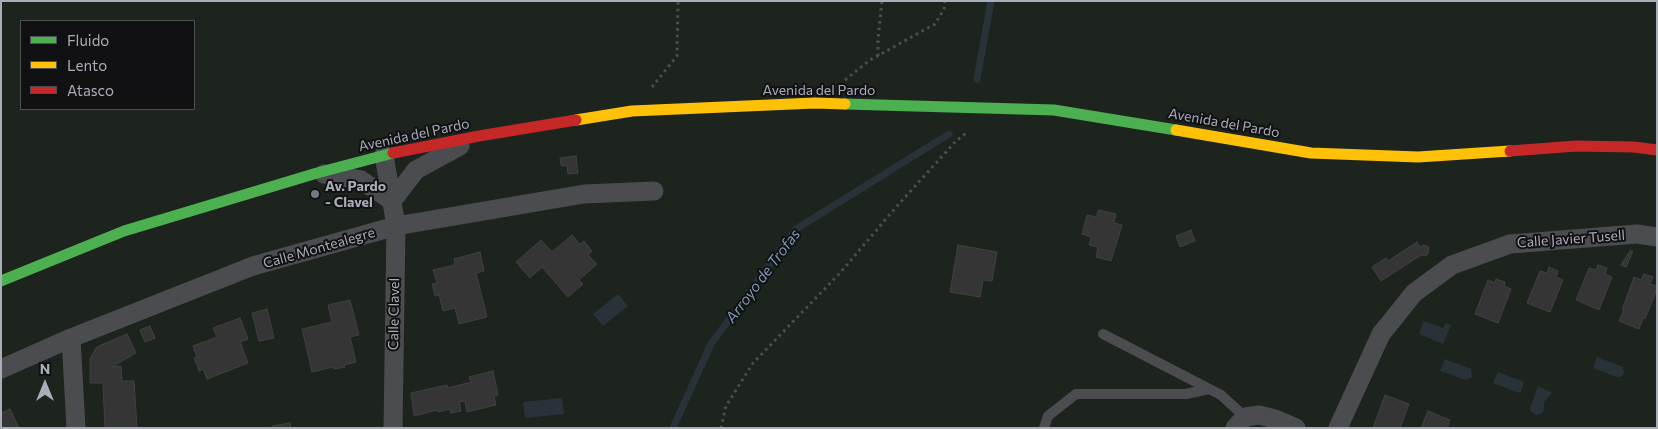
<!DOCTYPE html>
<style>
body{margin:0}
#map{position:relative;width:1658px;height:429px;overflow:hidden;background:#171717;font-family:Commissioner,sans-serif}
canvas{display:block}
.frame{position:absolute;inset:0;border:2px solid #a8adb8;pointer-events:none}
.legend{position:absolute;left:20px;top:20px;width:175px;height:90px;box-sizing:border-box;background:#111113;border:1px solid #4d4f55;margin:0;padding:6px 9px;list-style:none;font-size:15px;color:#a8adb8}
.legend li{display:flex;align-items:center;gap:10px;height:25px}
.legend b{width:25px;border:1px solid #4d4f55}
.north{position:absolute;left:20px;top:359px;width:50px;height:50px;-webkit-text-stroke:4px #111113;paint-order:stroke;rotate:0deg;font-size:14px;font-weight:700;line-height:20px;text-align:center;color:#a8adb8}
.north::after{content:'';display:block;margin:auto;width:18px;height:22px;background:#a8adb8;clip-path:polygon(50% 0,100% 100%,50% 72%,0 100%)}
</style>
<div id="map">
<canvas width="1658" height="429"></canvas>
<div class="frame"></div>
<ul class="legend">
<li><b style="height:6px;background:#4caf50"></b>Fluido</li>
<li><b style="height:6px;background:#ffc107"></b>Lento</li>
<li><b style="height:6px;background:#c62828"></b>Atasco</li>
</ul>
<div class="north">N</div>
</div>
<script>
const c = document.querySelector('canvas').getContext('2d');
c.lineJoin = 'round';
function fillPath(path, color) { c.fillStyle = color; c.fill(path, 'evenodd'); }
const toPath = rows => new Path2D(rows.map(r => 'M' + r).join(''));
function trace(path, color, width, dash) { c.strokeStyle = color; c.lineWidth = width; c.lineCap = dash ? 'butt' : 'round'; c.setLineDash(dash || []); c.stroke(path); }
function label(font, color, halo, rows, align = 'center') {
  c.font = font + ' Commissioner,sans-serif'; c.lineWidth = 4; c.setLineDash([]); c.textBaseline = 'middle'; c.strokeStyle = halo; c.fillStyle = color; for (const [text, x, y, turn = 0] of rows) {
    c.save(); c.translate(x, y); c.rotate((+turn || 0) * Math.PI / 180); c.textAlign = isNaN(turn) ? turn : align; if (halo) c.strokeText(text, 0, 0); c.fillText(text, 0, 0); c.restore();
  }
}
fillPath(toPath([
 [1,1,1657,1,1657,428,1,428],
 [21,21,194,21,194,109,21,109]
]), '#1d241e');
fillPath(toPath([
 [618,294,628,306,603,326,593,314],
 [1424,321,1443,328,1446,323,1451,325,1443,344,1419,334],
 [1597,357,1623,367,1624,374,1619,378,1593,368],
 [1445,359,1471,369,1472,377,1466,380,1440,371],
 [1498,372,1524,382,1520,393,1493,383],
 [1538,386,1552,393,1544,402,1544,409,1542,413,1537,415,1531,412,1530,408],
 [562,398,564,414,525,418,523,402]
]), '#2a3239');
trace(toPath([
 [977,79,991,1],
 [673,428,711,344,796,229,949,134]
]), '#2a3239', 7);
const building = toPath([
 [576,156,578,173,568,174,567,165,563,166,561,165,560,158,576,156],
 [1099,210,1116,214,1114,223,1122,225,1111,261,1096,257,1098,247,1089,245,1091,237,1082,234,1087,215,1096,217,1099,210],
 [1191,230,1195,241,1180,247,1176,236,1191,230],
 [572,235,580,244,584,241,592,251,588,255,597,264,579,280,583,284,568,297,542,267,530,278,516,262,541,240,552,252,572,235],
 [1417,242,1420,247,1424,245,1429,247,1428,254,1425,256,1421,255,1381,281,1372,267,1386,258,1388,261,1417,242],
 [958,245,997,252,992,281,983,280,980,297,950,292,958,245],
 [1630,251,1633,251,1626,267,1621,265,1630,251],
 [480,252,484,271,476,273,487,317,459,324,455,308,443,311,439,295,435,296,432,284,437,283,433,270,455,265,454,259,480,252],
 [1598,265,1607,268,1605,274,1612,277,1599,310,1576,300,1589,268,1596,270,1598,265],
 [1549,267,1558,271,1556,277,1563,280,1550,312,1527,303,1540,271,1547,273,1549,267],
 [1644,274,1653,277,1650,284,1657,286,1657,289,1645,319,1643,318,1639,329,1619,321,1624,310,1622,310,1634,277,1641,280,1644,274],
 [1496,279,1505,282,1504,286,1511,289,1498,323,1475,314,1488,280,1495,283,1496,279],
 [350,300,359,335,350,337,356,362,344,365,345,367,334,369,333,367,312,372,302,329,332,322,328,305,350,300],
 [267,309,274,338,259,341,252,313,267,309],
 [240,318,248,339,240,342,248,363,207,379,203,369,199,371,194,358,197,357,193,346,217,337,213,328,240,318],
 [150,326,155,338,145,342,140,330,150,326],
 [127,334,136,353,112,367,121,366,122,381,134,381,137,428,105,428,103,383,90,383,90,359,96,348,101,345,127,334],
 [493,371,498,395,494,396,496,405,467,412,465,401,459,402,461,411,451,413,450,409,438,412,437,410,414,416,411,393,447,385,448,388,471,382,469,377,493,371],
 [1385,395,1409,404,1400,428,1373,428,1385,395],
 [10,409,19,428,1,428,1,413,10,409],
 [1428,411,1450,420,1447,428,1421,428,1428,411],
 [290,423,291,428,272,428,272,426,290,423]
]);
fillPath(building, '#353536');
trace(building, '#3f4043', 1);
trace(toPath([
 [878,56,878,39,882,1],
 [845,80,870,60,935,24,944,9,945,1],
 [652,87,677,56,678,1],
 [721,428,726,406,753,363,840,273,897,206,956,141,966,133]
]), '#4d4e52', 3, [2.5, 4]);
trace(toPath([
 [1103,334,1221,395,1245,417],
 [1044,428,1048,416,1076,394,1186,394,1209,389]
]), '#4b4c50', 10);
trace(toPath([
 [384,155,396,226,393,428],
 [324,174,361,180,392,201,416,170,460,146],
 [71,338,76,428],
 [1,369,71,338,253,266,396,226,584,194,654,191],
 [1235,428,1245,417,1259,415,1275,419,1296,428],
 [1338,428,1381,334,1414,293,1452,265,1510,244,1637,234,1657,237]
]), '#4b4c50', 19);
trace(toPath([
 [845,104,1054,110,1176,130],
 [1,281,124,231,317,173,393,153]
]), '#4caf50', 11);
trace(toPath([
 [576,120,632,111,815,103,845,104],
 [1176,130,1311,153,1418,157,1510,151]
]), '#ffc107', 11);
trace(toPath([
 [1510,151,1576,146,1634,147,1657,150],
 [393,153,479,136,576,120]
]), '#c62828', 11);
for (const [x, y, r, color] of [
 [315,194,5,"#757880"]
]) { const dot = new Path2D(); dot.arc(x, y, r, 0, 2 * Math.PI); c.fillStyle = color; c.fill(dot); trace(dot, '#111113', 2); }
label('14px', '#a8adb8', '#111113', [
 ["Avenida del Pardo",819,90],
 ["Avenida del Pardo",1224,123,10],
 ["Avenida del Pardo",414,135,-12],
 ["Calle Javier Tusell",1571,239,-4],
 ["Calle Montealegre",319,248,-16],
 ["Calle Clavel",394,314,-89]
]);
label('bold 14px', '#a8adb8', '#111113', [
 ["Av. Pardo",325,186],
 ["- Clavel",325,202]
], 'left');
label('italic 15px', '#7f9bb3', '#111113', [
 ["Arroyo de Trofas",763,276,-53]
]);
</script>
